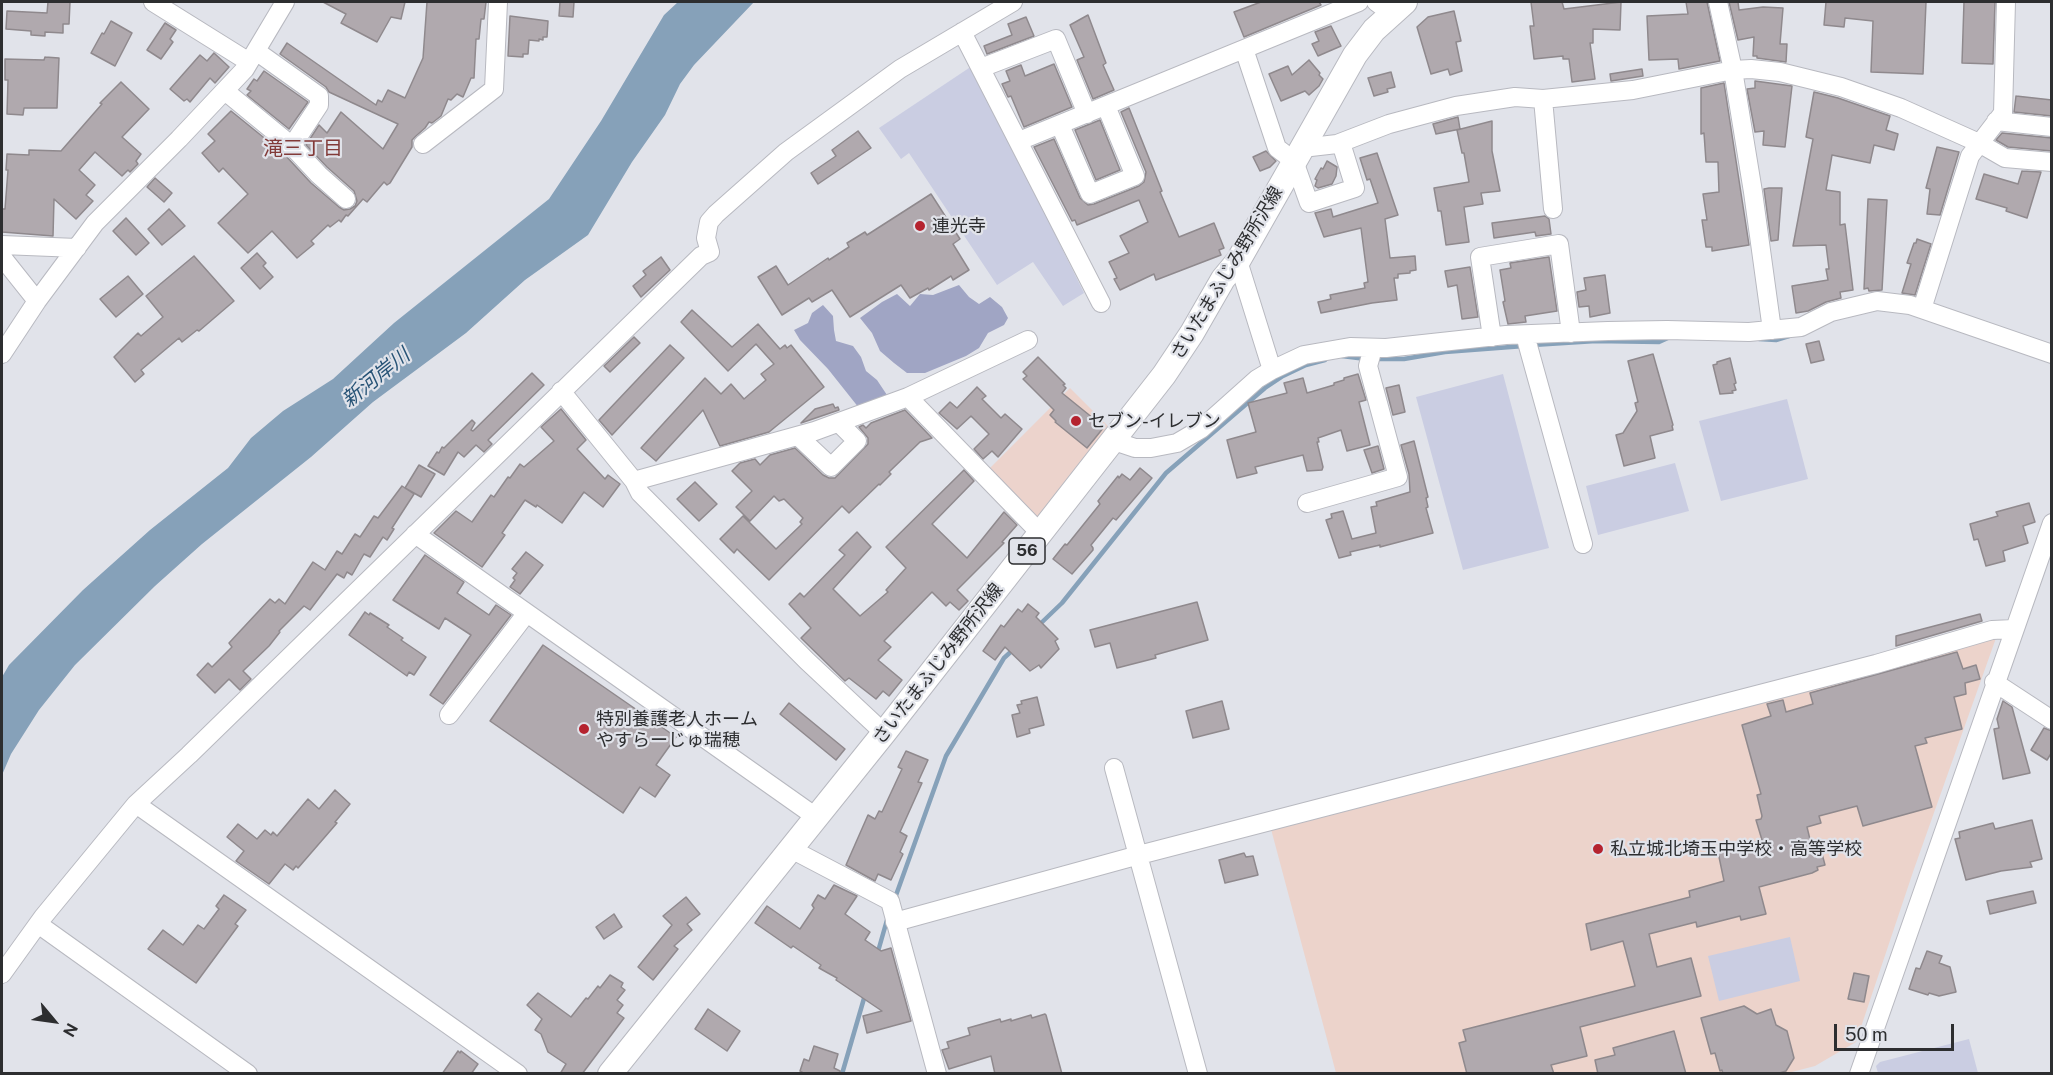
<!DOCTYPE html>
<meta charset="utf-8">
<style>
body{margin:0}
#map{position:relative;width:2053px;height:1075px;overflow:hidden;background:#e1e3ea;font-family:"Public Sans",sans-serif}
canvas{display:block}
.frame{position:absolute;inset:0;border:3px solid #2d2e30;pointer-events:none}
.north{position:absolute;left:24px;top:991px;width:60px;height:60px;-webkit-text-stroke:4px #e1e3ea;paint-order:stroke;rotate:119deg;font-size:16px;font-weight:700;line-height:24px;text-align:center;color:#2d2e30}
.north::after{content:'';display:block;margin:auto;width:21px;height:27px;background:#2d2e30;clip-path:polygon(50% 0,100% 100%,50% 72%,0 100%)}
.scale{position:absolute;left:1834px;top:1024px;width:120px;height:27px;box-sizing:border-box;border:3px solid #2d2e30;border-top:0;padding-left:8px;font-size:18px;line-height:21px;white-space:nowrap;color:#2d2e30;-webkit-text-stroke:4px #e1e3ea;paint-order:stroke}
</style>
<div id="map">
<canvas width="2053" height="1075"></canvas>
<div class="frame"></div>
<div class="north">N</div>
<div class="scale">50 m</div>
</div>
<script>
const c = document.querySelector('canvas').getContext('2d');
c.lineJoin = 'round';
function fillPath(path, color) { c.fillStyle = color; c.fill(path, 'evenodd'); }
const toPath = rows => new Path2D(rows.map(r => 'M' + r).join(''));
function trace(path, color, width, dash) { c.strokeStyle = color; c.lineWidth = width; c.lineCap = dash ? 'butt' : 'round'; c.setLineDash(dash || []); c.stroke(path); }
function label(font, color, halo, rows, align = 'center') {
  c.font = font + ' "Public Sans","Noto Sans JP",sans-serif'; c.lineWidth = 4.5; c.setLineDash([]); c.textBaseline = 'middle'; c.strokeStyle = halo; c.fillStyle = color; for (const [text, x, y, turn = 0] of rows) {
    c.save(); c.translate(x, y); c.rotate((+turn || 0) * Math.PI / 180); c.textAlign = isNaN(turn) ? turn : align; if (halo) c.strokeText(text, 0, 0); c.fillText(text, 0, 0); c.restore();
  }
}
fillPath(toPath([
 [1070,388,1108,426,1035,521,988,470]
]), '#ecd3cc');
fillPath(toPath([
 [1996,638,1914,869,1856,1042,1815,1066,1784,1074,1336,1073,1271,829]
]), '#ecd3cb');
fillPath(toPath([
 [972,66,1084,293,1063,306,1033,262,997,285,909,153,901,159,879,128],
 [1503,374,1549,548,1463,570,1416,397],
 [1787,399,1808,479,1721,501,1699,421],
 [1675,463,1689,511,1598,535,1586,486],
 [1790,937,1800,981,1719,1001,1708,956],
 [1969,1039,1978,1073,1878,1073,1876,1066,1880,1062]
]), '#cacde2');
fillPath(toPath([
 [959,285,969,297,979,304,990,297,1002,307,1008,318,1004,325,988,333,979,348,966,356,925,373,907,373,894,363,880,351,872,333,860,318,882,302,897,294,910,306,920,294,933,295],
 [823,305,833,316,834,330,836,341,853,346,861,357,866,371,877,380,887,395,859,408,828,369,800,340,794,330,808,323,812,313]
]), '#a0a5c4');
fillPath(toPath([
 [678,2,754,2,694,65,680,84,665,115,632,162,588,235,525,280,466,333,373,402,311,457,202,544,155,586,75,665,39,710,11,754,2,775,2,677,9,665,83,590,150,530,228,468,251,438,283,411,333,379,394,323,549,199,601,121,664,15]
]), '#86a1b9');
trace(toPath([
 [1759,339,1776,340,1789,336],
 [1533,345,1596,341,1659,342,1670,337],
 [1342,356,1366,359],
 [1375,359,1404,359,1445,352,1524,346],
 [1038,626,1062,603,1166,473,1265,388,1283,376,1306,365,1325,360],
 [895,898,946,756,1004,658,1015,648],
 [877,955,887,920],
 [842,1074,865,995]
]), '#86a1b9', 4.5);
const building = toPath([
 [48,2,70,2,69,24,63,24,63,33,45,32,45,36,31,35,31,31,6,29,7,11,47,13,48,2],
 [323,2,405,2,401,19,391,17,377,42,341,23,346,14,323,2],
 [427,2,486,2,484,19,481,19,479,39,476,39,474,78,471,78,463,97,457,94,451,100,448,99,441,116,432,123,429,122,425,128,416,136,412,140,412,147,390,183,387,185,384,182,367,202,363,199,348,216,346,215,341,222,339,220,330,227,328,225,311,241,314,244,297,258,272,231,248,253,218,223,248,194,223,168,219,172,202,153,215,141,208,134,231,111,284,154,311,183,339,207,344,210,350,209,355,206,357,201,354,191,327,167,306,145,319,125,327,133,341,112,383,149,398,124,329,92,326,87,280,54,287,43,376,105,378,100,382,102,388,90,405,98,423,58,427,2],
 [560,2,574,2,573,17,559,16,560,2],
 [1261,2,1319,2,1321,5,1244,37,1234,12,1261,2],
 [1531,2,1562,2,1564,9,1621,2,1620,30,1593,29,1593,43,1590,43,1595,79,1572,82,1569,59,1563,59,1563,56,1534,59,1530,26,1534,26,1531,2],
 [1686,2,1707,2,1720,61,1679,69,1678,59,1649,60,1647,16,1688,14,1686,2],
 [1729,2,1738,2,1739,10,1763,7,1783,8,1780,44,1787,44,1786,62,1757,58,1757,56,1753,56,1754,37,1738,40,1729,2],
 [1826,2,1926,2,1923,74,1871,72,1873,21,1845,18,1844,27,1824,25,1826,2],
 [1964,2,1995,2,1993,64,1962,63,1964,2],
 [1454,11,1461,41,1456,42,1462,71,1450,75,1448,69,1431,74,1417,27,1428,17,1454,11],
 [1088,15,1106,63,1103,65,1114,90,1093,99,1077,60,1084,57,1070,25,1088,15],
 [510,16,548,21,547,37,543,37,543,40,539,39,539,41,529,40,528,54,523,54,523,57,508,56,510,16],
 [1026,17,1034,36,987,54,984,46,1012,35,1008,24,1026,17],
 [111,21,132,33,115,66,91,53,102,33,104,34,111,21],
 [165,23,176,30,170,39,173,42,161,59,147,50,165,23],
 [1331,26,1341,46,1318,56,1312,44,1319,41,1315,32,1331,26],
 [214,53,229,67,215,83,210,78,190,102,187,99,184,101,170,89,200,55,207,61,214,53],
 [45,57,59,58,57,108,24,108,23,115,7,114,8,80,5,80,5,59,44,60,45,57],
 [1309,60,1320,73,1319,75,1323,79,1319,86,1309,95,1305,91,1281,101,1269,74,1288,66,1292,75,1309,60],
 [1054,64,1072,107,1024,127,1011,96,1008,97,1002,84,1010,81,1006,71,1021,65,1025,76,1054,64],
 [1642,69,1643,76,1611,81,1610,74,1642,69],
 [264,71,308,102,289,129,247,95,251,91,247,89,254,79,257,81,264,71],
 [1391,72,1395,87,1387,89,1388,92,1374,96,1368,78,1391,72],
 [1755,81,1792,86,1785,147,1763,145,1764,131,1755,132,1747,89,1755,88,1755,81],
 [121,82,149,109,122,137,141,154,136,161,138,164,130,172,128,170,122,176,95,152,79,170,95,185,86,195,93,201,76,219,54,199,53,236,2,232,2,209,5,209,8,170,6,170,7,154,29,155,29,150,61,151,102,104,100,103,121,82],
 [1724,83,1749,245,1712,251,1712,247,1706,247,1702,220,1707,220,1703,194,1719,192,1718,162,1706,162,1704,133,1701,134,1701,88,1724,83],
 [1814,92,1838,98,1890,116,1886,130,1898,134,1894,150,1874,145,1870,163,1832,155,1826,190,1840,192,1840,225,1845,224,1853,290,1840,292,1841,298,1826,302,1808,311,1796,313,1792,286,1828,280,1826,269,1829,269,1826,245,1793,246,1813,139,1806,137,1814,92],
 [2016,96,2052,100,2052,116,2014,112,2016,96],
 [1129,108,1162,191,1160,192,1179,237,1214,223,1224,248,1219,250,1221,255,1156,280,1154,274,1120,290,1114,279,1117,278,1109,262,1129,253,1120,236,1148,222,1139,200,1077,225,1075,220,1072,221,1034,147,1054,139,1080,198,1088,205,1094,204,1139,186,1144,182,1146,172,1121,112,1129,108],
 [1458,117,1460,129,1436,134,1433,124,1458,117],
 [1100,120,1120,170,1096,180,1075,130,1100,120],
 [1492,121,1492,151,1500,191,1481,193,1483,204,1464,207,1469,242,1446,245,1441,211,1438,211,1434,188,1469,182,1464,153,1462,153,1457,130,1492,121],
 [858,131,871,148,818,184,811,173,836,156,832,150,858,131],
 [2002,133,2052,138,2052,151,2008,147,1996,140,2002,133],
 [1937,147,1959,152,1940,215,1927,214,1930,189,1926,188,1937,147],
 [1266,151,1276,161,1270,167,1260,171,1253,157,1266,151],
 [1377,153,1398,215,1385,219,1390,258,1415,256,1416,270,1410,271,1410,273,1398,274,1398,278,1394,278,1397,300,1372,303,1321,313,1318,302,1331,299,1330,295,1365,288,1364,283,1368,282,1361,228,1324,237,1315,213,1331,209,1333,217,1378,203,1370,179,1367,180,1360,158,1377,153],
 [1327,161,1337,167,1336,176,1332,184,1318,188,1315,186,1317,180,1315,179,1321,168,1323,169,1327,161],
 [2022,171,2041,172,2027,218,2006,211,2007,208,1976,199,1984,174,2018,184,2022,171],
 [155,178,172,193,164,202,147,187,155,178],
 [1769,188,1782,188,1778,240,1771,241,1764,189,1769,188],
 [931,194,960,239,953,244,969,270,953,280,951,276,929,290,928,288,910,298,901,285,850,317,832,290,812,302,809,298,782,315,758,277,776,266,788,285,828,258,829,260,849,247,847,243,865,232,867,235,931,194],
 [1868,199,1887,200,1882,290,1869,291,1868,288,1864,289,1868,199],
 [169,209,185,226,162,245,148,229,169,209],
 [1545,216,1549,219,1551,234,1536,236,1535,232,1494,238,1492,223,1545,216],
 [126,218,149,243,136,255,113,231,126,218],
 [1917,239,1931,244,1915,295,1902,293,1911,264,1907,263,1914,243,1916,243,1917,239],
 [257,253,266,263,263,266,273,277,260,289,241,268,257,253],
 [194,256,234,301,199,331,197,330,182,342,179,338,141,370,144,374,135,382,114,357,138,333,141,336,163,317,146,296,194,256],
 [661,257,670,270,641,297,633,286,646,275,643,271,661,257],
 [1549,257,1557,311,1525,316,1526,322,1508,324,1503,302,1505,301,1500,270,1511,268,1510,263,1549,257],
 [1470,267,1478,317,1462,319,1457,285,1448,287,1445,271,1470,267],
 [1605,275,1610,313,1590,317,1589,306,1579,307,1577,292,1586,290,1584,278,1605,275],
 [128,276,143,294,116,317,100,299,128,276],
 [692,310,732,347,758,324,780,349,785,345,787,348,791,345,824,387,769,432,720,446,703,410,656,461,641,448,705,378,721,394,731,384,744,399,766,380,761,374,774,364,756,344,728,371,681,322,692,310],
 [634,337,640,343,610,372,604,366,634,337],
 [1819,341,1824,360,1811,363,1806,344,1819,341],
 [670,345,684,358,612,435,599,420,670,345],
 [1653,354,1673,425,1672,426,1673,430,1650,436,1655,458,1624,466,1616,435,1623,433,1637,411,1635,403,1638,402,1628,361,1653,354],
 [1038,357,1065,384,1063,385,1066,388,1062,393,1104,427,1087,448,1055,422,1056,421,1050,415,1054,410,1023,379,1027,376,1023,372,1038,357],
 [1730,358,1736,383,1734,384,1736,390,1732,391,1733,393,1720,394,1713,365,1717,364,1717,362,1730,358],
 [532,373,544,385,488,440,492,444,484,452,476,445,464,457,458,452,444,475,428,466,437,452,439,453,442,447,444,448,472,420,475,423,471,430,473,431,532,373],
 [1358,374,1366,400,1359,402,1370,445,1347,451,1341,430,1318,438,1319,442,1317,442,1323,467,1322,470,1307,471,1303,455,1255,467,1257,473,1237,478,1227,440,1256,432,1248,403,1287,393,1284,383,1303,378,1307,393,1334,385,1334,383,1344,380,1344,378,1358,374],
 [1399,385,1405,412,1393,415,1386,388,1399,385],
 [977,387,986,396,982,399,1001,418,1005,414,1022,429,998,457,992,451,983,459,974,449,989,434,971,416,957,429,939,413,950,402,957,408,977,387],
 [833,404,835,408,838,407,839,410,801,423,815,409,833,404],
 [561,409,586,440,577,449,605,479,608,475,620,484,603,507,584,492,562,523,537,505,536,507,525,500,502,533,505,535,482,567,434,533,456,511,472,522,491,495,494,497,508,477,510,478,520,464,524,467,554,441,541,427,561,409],
 [905,410,932,438,920,442,889,472,891,474,880,485,879,484,849,513,842,506,769,580,737,549,734,553,720,539,743,516,776,549,802,524,800,522,803,518,784,499,779,501,774,496,750,521,736,507,752,491,732,471,740,463,755,459,760,465,770,455,795,448,823,475,829,478,835,478,868,444,868,438,859,427,863,425,866,428,871,423,905,410],
 [1414,441,1428,497,1426,498,1428,507,1426,508,1433,533,1380,547,1380,545,1350,552,1351,555,1339,558,1326,520,1332,518,1331,514,1343,511,1352,539,1376,533,1371,507,1377,506,1376,502,1410,492,1409,474,1401,445,1414,441],
 [1378,446,1384,469,1372,473,1364,450,1378,446],
 [419,465,435,474,421,497,405,488,419,465],
 [1140,468,1152,478,1116,520,1113,518,1091,545,1093,548,1093,550,1072,574,1053,559,1065,544,1067,545,1100,504,1098,501,1118,476,1119,478,1122,474,1130,480,1140,468],
 [964,470,974,481,932,524,967,558,1004,512,1017,525,1002,542,1004,543,957,590,968,601,959,610,950,602,946,606,932,592,884,641,891,647,878,660,902,680,889,696,883,691,876,699,849,678,845,681,801,638,811,628,789,604,800,593,804,597,845,555,839,550,857,532,871,547,833,589,860,616,888,592,886,590,906,568,886,547,964,470],
 [695,482,717,504,699,521,677,499,695,482],
 [402,486,414,494,392,528,394,529,387,540,383,537,370,557,364,554,352,575,347,572,344,578,337,574,310,610,304,606,279,631,280,632,269,646,243,671,251,679,240,690,229,679,215,693,197,675,208,663,212,667,232,647,229,643,270,599,275,603,279,599,285,604,313,562,325,570,337,551,342,554,355,534,360,537,374,516,378,518,402,486],
 [2029,503,2035,522,2023,526,2028,543,2003,551,2005,561,1986,566,1978,539,1974,540,1970,524,1998,516,1996,512,2029,503],
 [526,552,543,565,520,594,510,587,515,580,513,578,517,573,512,569,526,552],
 [425,555,464,582,457,593,489,615,496,605,511,615,443,704,430,695,471,635,445,618,439,629,393,600,425,555],
 [1197,602,1208,640,1155,655,1156,658,1117,668,1110,643,1095,647,1090,630,1197,602],
 [1028,604,1039,613,1036,617,1058,639,1055,641,1059,649,1041,668,1039,665,1030,671,1005,647,995,660,983,651,1001,625,1004,627,1018,609,1022,612,1028,604],
 [365,612,369,615,370,613,389,625,387,627,403,638,401,640,426,657,414,675,409,672,407,676,349,635,365,612],
 [1980,614,1982,621,1896,646,1896,636,1980,614],
 [543,645,676,737,656,765,670,775,655,797,640,787,623,813,490,721,543,645],
 [1957,652,1963,669,1976,665,1980,679,1965,683,1966,694,1954,697,1962,729,1925,738,1927,743,1915,746,1932,807,1863,826,1857,806,1819,816,1821,823,1807,827,1813,852,1821,850,1825,865,1817,867,1818,870,1812,873,1759,887,1766,914,1741,920,1740,916,1697,927,1696,922,1649,934,1657,967,1691,958,1701,996,1580,1027,1587,1056,1551,1065,1554,1074,1467,1074,1459,1043,1466,1041,1463,1030,1635,986,1623,941,1591,950,1586,924,1690,897,1689,891,1724,881,1718,852,1762,840,1756,820,1761,819,1762,816,1757,795,1761,794,1742,725,1771,716,1767,704,1783,700,1786,712,1813,704,1810,693,1957,652],
 [1037,697,1044,725,1029,729,1030,733,1017,737,1012,715,1020,713,1017,705,1022,704,1021,701,1037,697],
 [1222,701,1229,729,1193,738,1186,711,1222,701],
 [2003,701,2012,707,2030,773,2003,779,1994,729,1999,728,1997,719,2003,701],
 [789,703,845,749,836,760,780,714,789,703],
 [2044,728,2052,731,2052,752,2047,760,2031,750,2044,728],
 [906,751,928,760,918,782,922,783,900,832,907,836,900,852,903,854,891,880,878,874,875,881,846,865,868,815,875,819,879,811,882,812,902,769,898,767,906,751],
 [335,790,350,804,335,822,337,823,298,868,296,866,293,870,285,864,269,884,236,861,244,851,227,837,238,824,257,839,265,830,271,835,273,832,277,836,308,799,319,809,335,790],
 [2032,820,2042,859,2030,862,2032,867,2001,871,1966,880,1955,839,1960,838,1959,832,1993,823,1995,829,2032,820],
 [1244,853,1246,857,1253,856,1258,875,1225,883,1219,860,1244,853],
 [834,885,857,896,845,914,870,932,865,940,881,951,891,948,911,1021,867,1033,863,1016,882,1011,836,980,837,978,819,968,821,965,793,946,791,948,755,923,767,906,800,929,814,908,812,905,818,895,825,899,834,885],
 [2033,891,2036,903,1990,914,1987,901,2033,891],
 [224,895,246,910,235,924,238,926,196,983,148,949,163,930,183,945,198,925,204,929,219,909,216,906,224,895],
 [686,897,700,914,687,924,692,930,674,946,678,949,653,980,638,967,672,925,663,916,686,897],
 [614,914,622,927,604,939,596,927,614,914],
 [1927,951,1942,956,1939,963,1950,967,1956,992,1939,996,1929,993,1928,995,1909,989,1916,968,1920,969,1927,951],
 [1854,973,1869,976,1864,1002,1848,999,1854,973],
 [610,975,623,983,621,987,625,990,617,1000,623,1005,617,1013,624,1018,582,1074,560,1074,566,1064,548,1052,541,1034,535,1030,542,1019,527,1005,538,993,571,1017,586,998,588,999,598,986,600,988,610,975],
 [1744,1006,1757,1014,1771,1009,1776,1025,1787,1031,1794,1058,1786,1071,1776,1074,1723,1074,1722,1070,1720,1071,1715,1053,1711,1054,1701,1018,1744,1006],
 [708,1009,740,1031,727,1051,695,1029,708,1009],
 [1045,1014,1046,1015,1062,1074,995,1074,991,1056,949,1069,942,1050,949,1048,947,1042,970,1035,968,1028,1000,1019,1001,1022,1011,1019,1011,1021,1031,1015,1032,1018,1045,1014],
 [1674,1031,1686,1074,1598,1074,1595,1060,1615,1055,1613,1048,1674,1031],
 [814,1046,838,1054,834,1068,840,1071,840,1074,805,1074,800,1071,804,1059,809,1061,814,1046],
 [458,1051,460,1053,461,1051,478,1064,471,1074,442,1074,458,1051]
]);
fillPath(building, '#b0a9ae');
trace(building, '#8f898d', 1.5);
const minor = toPath([
 [153,2,249,62],
 [1376,2,1391,13],
 [1718,2,1733,70,1753,192,1772,330],
 [962,32,1101,303],
 [1244,49,1277,148,1294,161,1309,203,1355,188,1341,143],
 [256,51,319,96,319,105,292,146],
 [981,68,1056,39,1087,114],
 [225,91,292,146,319,175,346,199],
 [1543,99,1553,209],
 [1996,121,2052,127],
 [1060,125,1090,194,1135,176,1106,106],
 [1019,141,1359,2],
 [423,144,494,89,498,2],
 [1302,148,1337,144,1389,124,1456,106,1515,97,1543,99,1633,90,1733,70,1751,69,1780,72,1841,87,1901,108,1979,143,2005,158,2052,162],
 [2,245,77,248],
 [2,257,37,301],
 [1238,261,1272,370],
 [1922,309,1970,156,2003,113,2006,2],
 [1525,335,1583,544],
 [1492,337,1480,257,1559,244,1571,333],
 [2,354,37,301,95,223,179,139,245,69,285,2],
 [561,391,634,481,640,493,807,661,884,733],
 [908,397,1028,340],
 [798,436,831,467,857,441,839,423],
 [1114,441,1135,448,1151,448,1177,443,1201,429,1257,379,1272,370,1304,355,1350,347,1386,348,1506,335,1608,331,1667,330,1749,332,1801,327,1831,312,1877,301,1910,305,2052,354],
 [634,481,815,431,908,397,1041,534],
 [1307,503,1398,477,1368,366,1373,348],
 [415,534,816,817],
 [1994,682,2052,720],
 [449,715,526,614],
 [1114,768,1198,1074],
 [136,804,518,1074],
 [791,849,890,901,937,1074],
 [895,922,1139,855,1876,664,1992,630,2014,629],
 [38,924,248,1074],
 [2,974,43,917,136,804,189,755,701,256,710,252,706,238,709,222,716,214,786,152,900,69,1013,2],
 [1859,1074,2052,523]
]);
const major = toPath([
 [610,1074,884,733,1164,375,1192,333,1223,279,1238,261,1355,55,1374,30,1405,2]
]);
trace(minor, '#b8b9c0', 20);
trace(major, '#b8b9c0', 26);
trace(minor, '#fff', 18);
trace(major, '#fff', 24);
for (const [x, y, r, color] of [
 [920,226,6,"#b5232f"],
 [1076,421,6,"#b5232f"],
 [584,729,6,"#b5232f"],
 [1598,849,6,"#b5232f"]
]) { const dot = new Path2D(); dot.arc(x, y, r, 0, 2 * Math.PI); c.fillStyle = color; c.fill(dot); trace(dot, '#e1e3ea', 2); }
for (const [x, y, w] of [
 [1027,551,36]
]) { const box = new Path2D(); box.roundRect(x - w / 2, y - 13, w, 26, 4.5); c.fillStyle = '#e1e3ea'; c.fill(box); trace(box, '#2d2e30', 1.5); }
label('bold 16px', '#2d2e30', null, [
 ["56",1027,551]
]);
label('18px', '#2d2e30', '#e1e3ea', [
 ["連光寺",932,226],
 ["セブン-イレブン",1088,421],
 ["特別養護老人ホーム",596,719],
 ["やすらーじゅ瑞穂",596,740],
 ["私立城北埼玉中学校・高等学校",1610,849]
], 'left');
label('18px', '#2d2e30', '#e1e3ea', [
 ["さいたまふじみ野所沢線",1227,273,-59],
 ["さいたまふじみ野所沢線",938,664,-52]
]);
label('20px', '#823a38', '#e1e3ea', [
 ["滝三丁目",303,149]
]);
label('italic 20px', '#275376', '#e1e3ea', [
 ["新河岸川",376,378,-39]
]);
</script>
